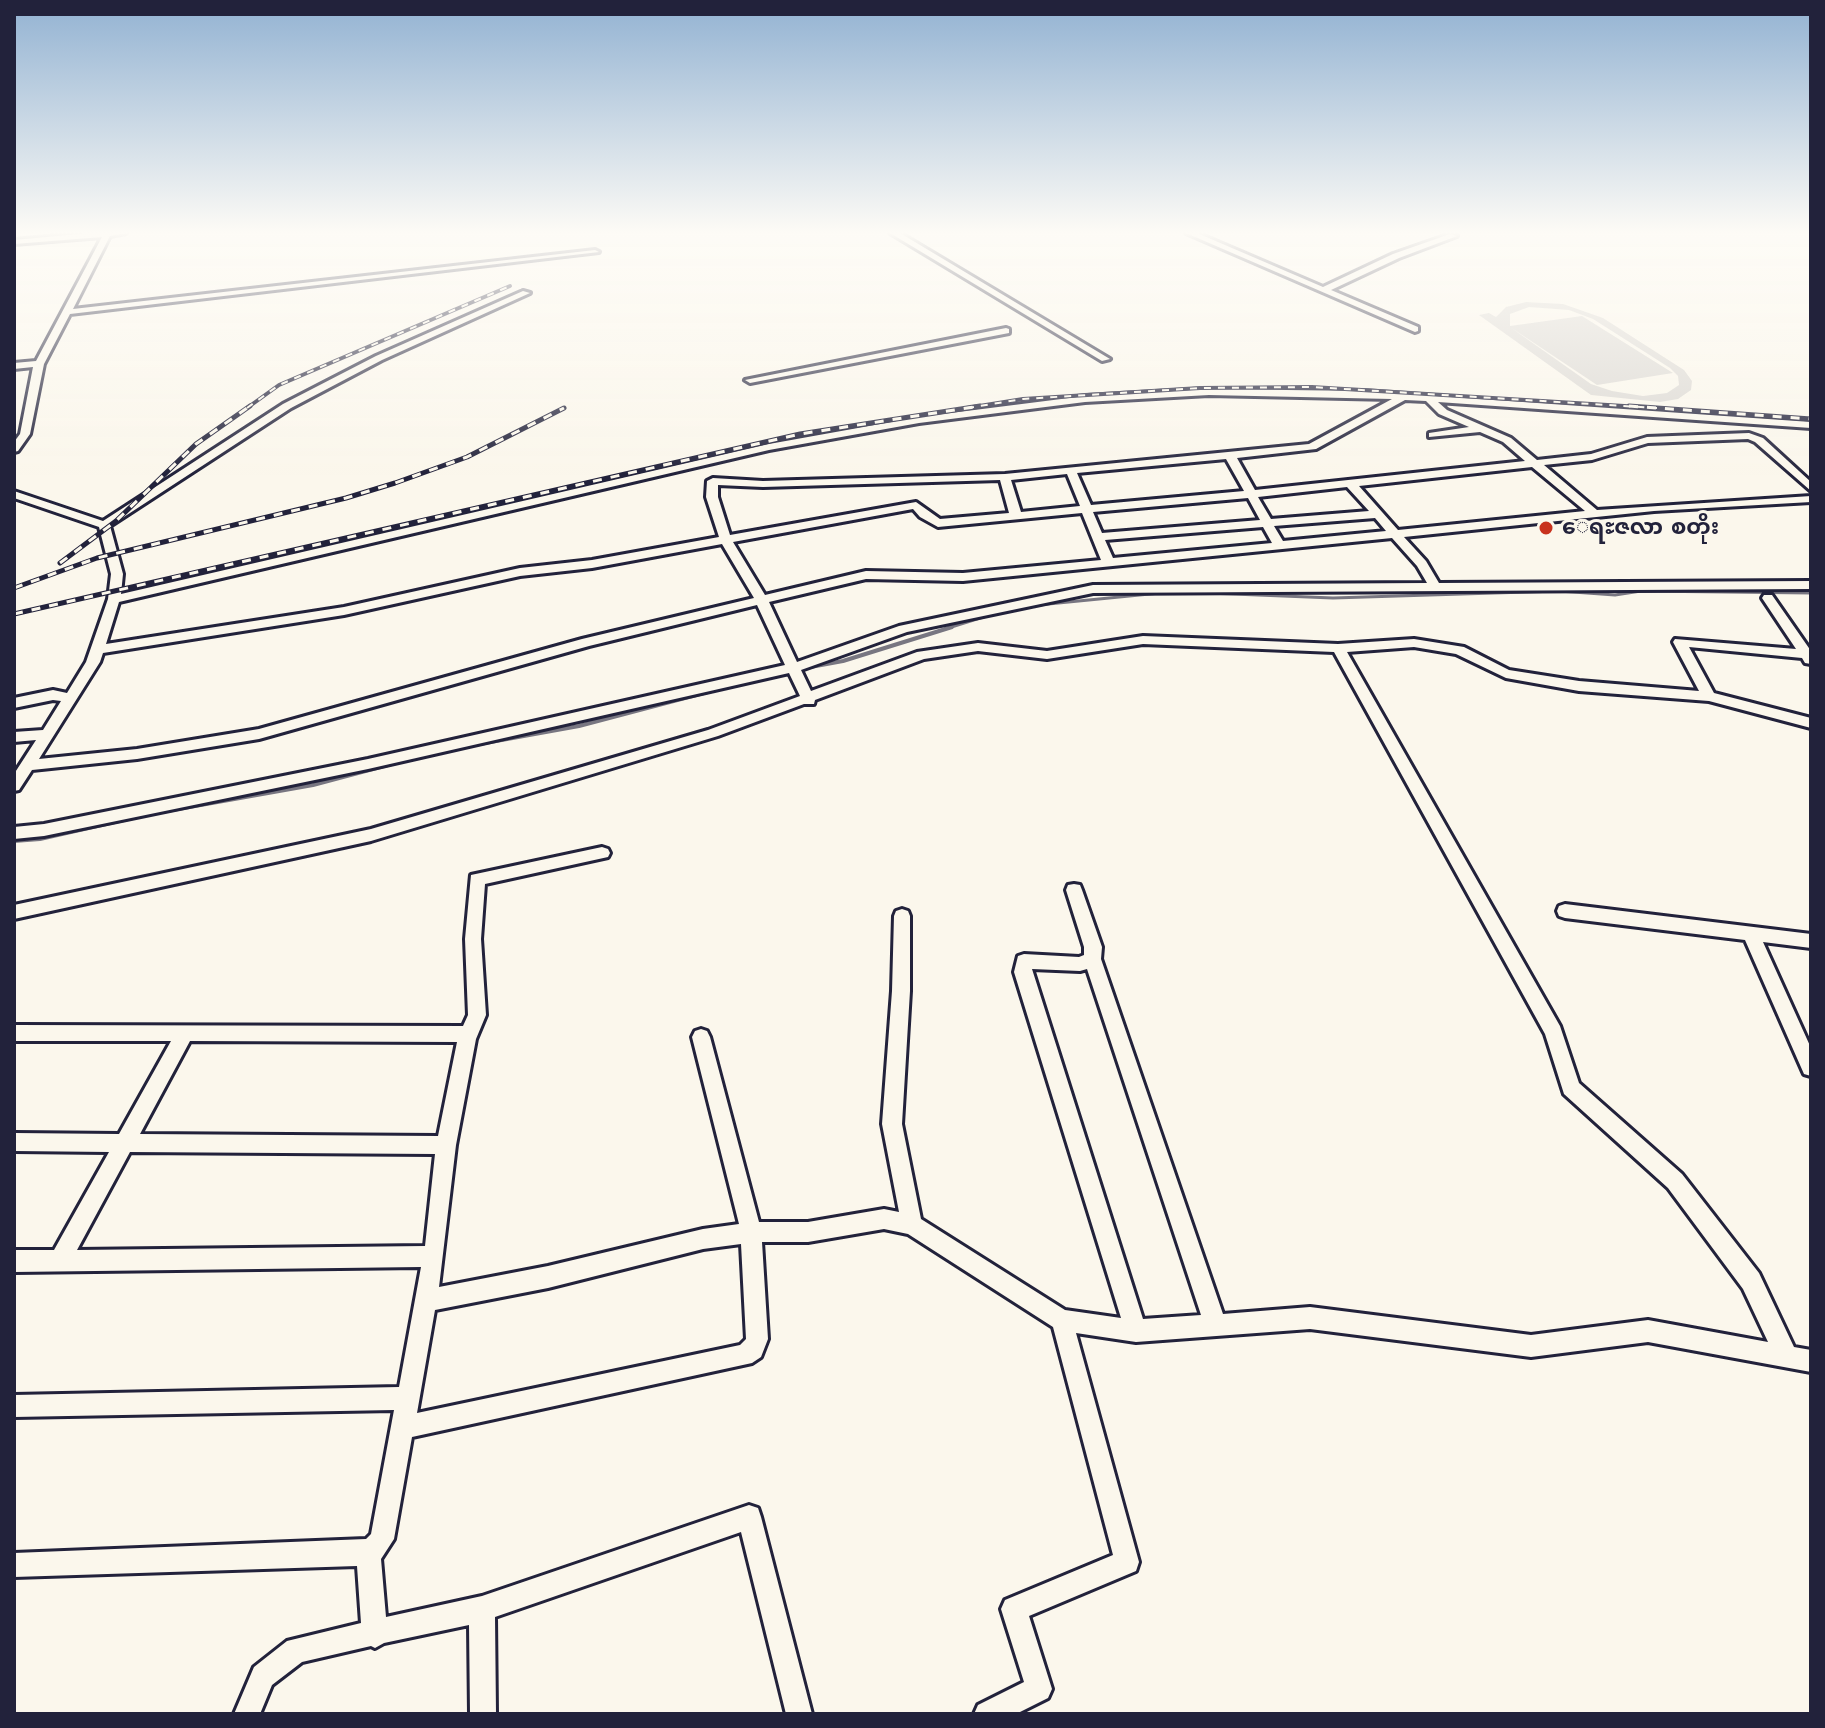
<!DOCTYPE html>
<meta charset="utf-8">
<style>
body{margin:0}
#map{position:relative;width:1825px;height:1728px;overflow:hidden;background:#fbf7ec;font-family:"Comic Neue",sans-serif}
canvas{display:block}
.frame{position:absolute;inset:0;border:16px solid #22223b;pointer-events:none}
</style>
<div id="map">
<canvas width="1825" height="1728"></canvas>
<div class="frame"></div>
</div>
<script>
const c = document.querySelector('canvas').getContext('2d');
c.lineJoin = 'round';
function fillPath(path, color) { c.fillStyle = color; c.fill(path, 'evenodd'); }
const toPath = rows => new Path2D(rows.map(r => 'M' + r).join(''));
function trace(path, color, width, dash) { c.strokeStyle = color; c.lineWidth = width; c.lineCap = dash ? 'butt' : 'round'; c.setLineDash(dash || []); c.stroke(path); }
function label(font, color, halo, rows, align = 'center') {
  c.font = font + ' "Comic Neue","Noto Sans Myanmar",sans-serif'; c.lineWidth = 6; c.setLineDash([]); c.textBaseline = 'middle'; c.strokeStyle = halo; c.fillStyle = color; for (const [text, x, y, turn = 0] of rows) {
    c.save(); c.translate(x, y); c.rotate((+turn || 0) * Math.PI / 180); c.textAlign = isNaN(turn) ? turn : align; if (halo) c.strokeText(text, 0, 0); c.fillText(text, 0, 0); c.restore();
  }
}
fillPath(toPath([
 [1526,302,1563,304,1603,318,1684,370,1692,381,1691,390,1678,399,1660,402,1591,395,1479,315,1489,313,1496,317,1506,307],
 [1529,307,1569,310,1593,319,1670,368,1678,376,1679,385,1667,393,1643,396,1612,391,1591,384,1510,327,1597,385,1673,373,1582,316,1510,326,1510,314]
]), '#dbd8d3');
trace(toPath([
 [1183,592,1333,598,1559,591,1615,595,1641,591,1811,593],
 [1028,606,1170,592],
 [945,629,996,613]
]), '#787681', 3);
trace(toPath([
 [805,668,843,661,952,627],
 [474,745,579,726,738,684],
 [150,814,313,785,403,761],
 [14,841,40,839,137,817]
]), '#787681', 4);
const minor = toPath([
 [90,233,126,233,110,236,73,309,595,250,599,252,70,314,44,364,30,434,18,451,14,452,14,442,20,434,33,367,14,369,14,363,36,361,102,237,14,244,14,240,90,233],
 [890,233,900,233,1110,359,1102,361,890,233],
 [1186,233,1197,233,1323,287,1393,254,1450,234,1457,236,1399,258,1331,290,1418,327,1418,331,1415,332,1186,233],
 [523,291,530,293,382,360,291,408,110,526,123,574,121,594,769,444,919,417,1085,396,1209,389,1364,391,1811,422,1811,428,1438,402,1447,410,1511,438,1537,460,1591,454,1647,437,1749,433,1763,438,1811,482,1811,491,1755,442,1748,439,1648,443,1592,460,1544,465,1597,510,1811,496,1811,502,1654,511,1404,537,1426,561,1439,583,1811,581,1811,589,1093,593,907,632,801,670,811,691,917,652,978,643,1047,651,1143,636,1338,644,1414,639,1464,647,1509,670,1579,681,1699,691,1673,642,1675,639,1796,649,1762,598,1764,595,1772,595,1811,651,1811,664,1805,663,1802,658,1689,647,1714,693,1811,718,1811,728,1709,701,1579,691,1506,678,1456,654,1414,647,1347,652,1560,1026,1579,1083,1682,1174,1759,1273,1794,1347,1811,1350,1811,1372,1648,1342,1531,1357,1310,1329,1136,1342,1076,1333,1139,1562,1136,1571,1029,1616,1052,1689,1048,1698,1016,1714,974,1714,978,1705,1024,1682,1001,1609,1005,1600,1113,1555,1053,1327,908,1234,884,1229,808,1242,762,1242,768,1339,761,1357,752,1363,412,1437,394,1539,381,1559,386,1617,482,1596,749,1505,758,1508,761,1517,812,1714,786,1714,741,1532,495,1617,496,1714,470,1714,469,1625,384,1643,375,1648,371,1646,302,1662,272,1685,260,1714,234,1714,254,1667,287,1641,361,1623,357,1566,14,1577,14,1553,366,1539,371,1534,394,1410,14,1417,14,1395,399,1387,421,1267,14,1272,14,1250,54,1250,109,1152,14,1151,14,1133,119,1134,171,1041,14,1041,14,1025,463,1026,468,1015,465,939,471,875,602,847,608,849,610,853,608,857,485,884,481,939,486,1015,476,1039,456,1145,439,1287,548,1266,703,1229,739,1224,692,1037,695,1031,701,1029,707,1031,710,1037,759,1222,808,1222,884,1209,899,1212,882,1124,892,991,894,916,896,911,902,909,908,911,910,916,910,991,902,1124,921,1219,1065,1310,1121,1318,1014,972,1018,956,1024,954,1079,957,1084,955,1084,947,1066,890,1068,885,1074,884,1080,885,1082,890,1102,947,1101,959,1223,1314,1310,1307,1531,1335,1648,1320,1768,1342,1743,1289,1668,1188,1564,1094,1545,1034,1334,652,1143,644,1047,659,978,651,924,659,815,700,814,704,804,704,718,736,371,841,14,919,14,905,371,829,708,730,800,696,789,673,368,769,44,836,14,839,14,827,44,824,368,759,785,665,757,605,589,646,259,739,137,759,32,770,19,790,14,791,14,774,36,740,14,742,14,732,43,730,61,701,53,700,14,708,14,698,53,690,67,693,86,662,108,599,111,574,99,527,14,498,14,491,103,521,283,404,376,356,523,291],
 [1209,395,1392,399,1309,444,1005,474,763,481,713,478,707,481,706,497,719,537,592,560,520,568,344,607,106,644,119,602,769,450,919,423,1085,402,1209,395],
 [1405,400,1426,401,1439,414,1469,427,1429,433,1429,437,1480,432,1503,442,1525,461,1255,490,1237,458,1316,449,1405,400],
 [1226,459,1244,491,1091,505,1077,473,1226,459],
 [1532,467,1585,511,1398,530,1359,486,1532,467],
 [1067,474,1080,506,1021,512,1011,480,1067,474],
 [1000,480,1009,513,940,519,916,502,730,535,718,497,718,485,763,487,1000,480],
 [1347,487,1369,511,1271,519,1258,497,1347,487],
 [1248,498,1260,520,1102,533,1093,512,1248,498],
 [913,509,920,517,938,527,1082,513,1101,560,963,573,866,571,765,595,733,542,913,509],
 [1375,518,1386,531,1283,541,1274,526,1375,518],
 [1263,527,1272,543,1113,558,1105,540,1263,527],
 [1392,538,1417,566,1427,583,1093,585,899,626,797,662,769,602,866,579,963,581,1392,538],
 [722,544,754,598,582,639,259,729,137,749,39,759,100,662,103,653,344,615,520,576,592,568,722,544],
 [1032,969,1080,971,1087,969,1201,1315,1143,1319,1032,969],
 [190,1041,457,1042,438,1136,140,1134,190,1041],
 [130,1152,435,1154,425,1246,77,1250,130,1152],
 [741,1244,746,1339,740,1345,417,1413,435,1310,548,1288,703,1249,741,1244],
 [1006,328,1009,329,1009,333,750,383,745,380,1006,328],
 [1565,904,1811,934,1811,948,1763,942,1811,1048,1811,1076,1804,1074,1745,940,1565,918,1559,916,1557,911,1559,906,1565,904]
]);
trace(minor, '#22223b', 6);
fillPath(minor, '#fbf7ec');
const railFar1 = toPath([
 [247,408,279,385,510,286],
 [967,408,1023,399,1200,388,1312,387,1657,408]
]);
const rail = toPath([
 [1629,406,1811,419],
 [60,563,116,521,196,444,250,406],
 [14,588,97,558,346,498,395,483,467,457,564,408],
 [14,614,800,434,980,406]
]);
trace(railFar1, '#22223b', 4);
trace(rail, '#22223b', 5);
trace(railFar1, '#fbf7ec', 2, [7]);
trace(rail, '#fbf7ec', 3, [9]);
const sky = c.createLinearGradient(0, 0, 0, 475);
sky.addColorStop(0, '#92b2d2');
sky.addColorStop(0.49, '#fdfbf6');
sky.addColorStop(1, '#fdfbf600');
c.fillStyle = sky;
c.fillRect(0, 0, 1825, 475);
for (const [x, y, r, color] of [
 [1546,528,8,"#c8321e"]
]) { const dot = new Path2D(); dot.arc(x, y, r, 0, 2 * Math.PI); c.fillStyle = color; c.fill(dot); trace(dot, '#fbf7ec', 3); }
label('bold 22px', '#22223b', '#fbf7ec', [
 ["ေရႊဇလာ စတိုး",1562,528]
], 'left');
</script>
